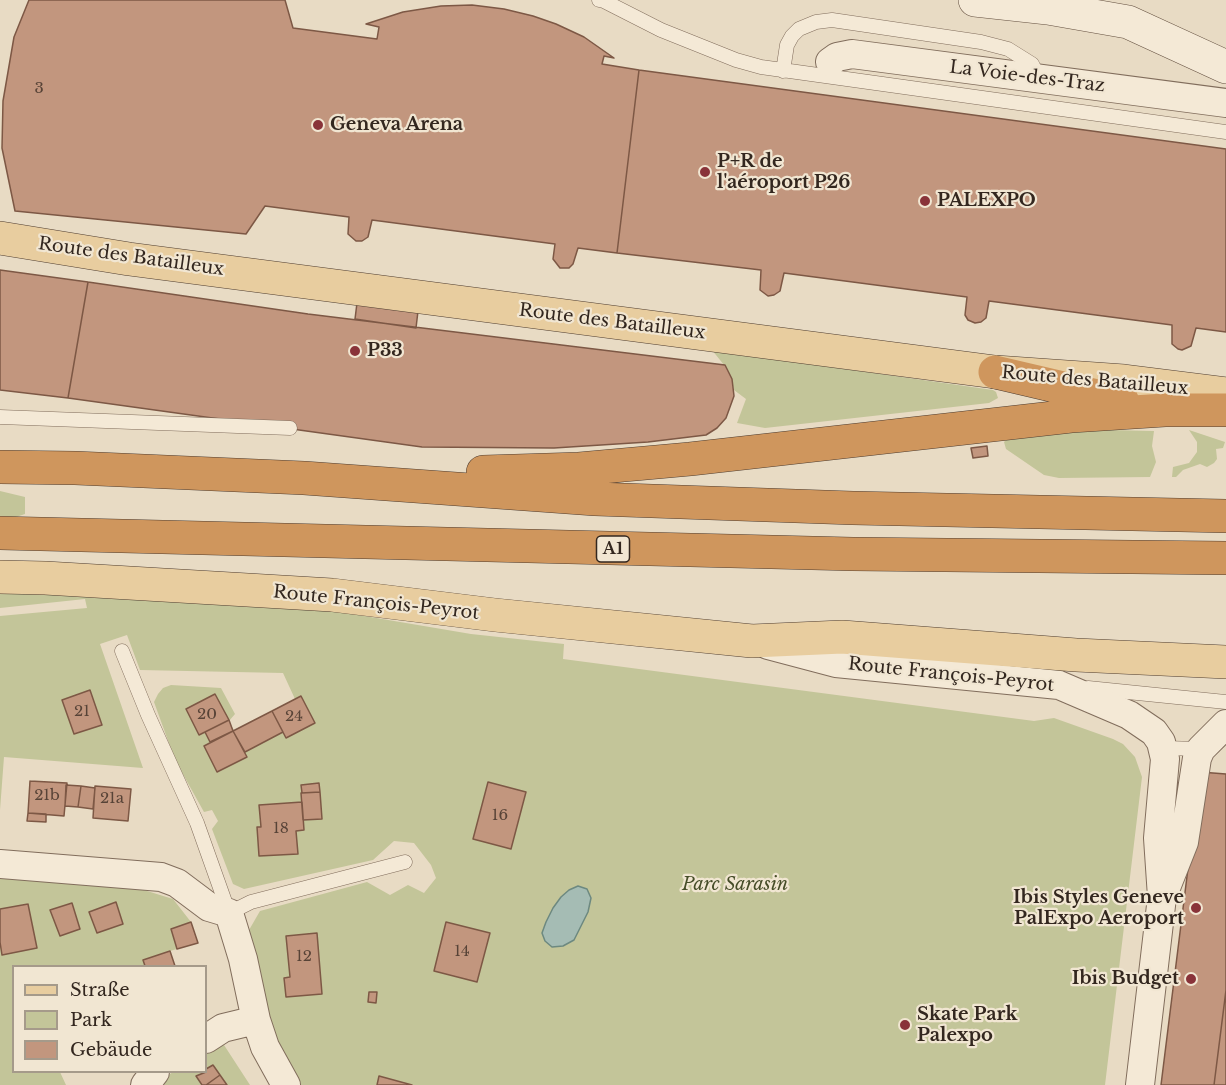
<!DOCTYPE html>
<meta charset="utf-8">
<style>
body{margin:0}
#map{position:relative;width:1226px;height:1085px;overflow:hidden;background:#e8dbc4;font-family:"Libre Baskerville",serif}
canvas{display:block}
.legend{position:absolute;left:12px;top:965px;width:195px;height:108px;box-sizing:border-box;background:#f1e6d2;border:2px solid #a59a8a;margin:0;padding:8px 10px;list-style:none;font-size:18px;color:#33271f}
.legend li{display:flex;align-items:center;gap:12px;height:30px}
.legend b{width:30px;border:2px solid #a59a8a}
</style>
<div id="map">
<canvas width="1226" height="1085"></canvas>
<ul class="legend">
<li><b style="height:8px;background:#e8cd9f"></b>Straße</li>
<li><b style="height:16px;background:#c3c599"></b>Park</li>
<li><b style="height:16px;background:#c2967e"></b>Gebäude</li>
</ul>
</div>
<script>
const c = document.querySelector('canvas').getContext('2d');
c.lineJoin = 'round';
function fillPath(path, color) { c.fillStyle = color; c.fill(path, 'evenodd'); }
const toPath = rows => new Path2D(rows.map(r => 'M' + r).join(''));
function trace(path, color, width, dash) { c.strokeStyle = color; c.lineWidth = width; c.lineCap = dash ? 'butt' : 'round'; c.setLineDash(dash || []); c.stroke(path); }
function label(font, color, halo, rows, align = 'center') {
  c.font = font + ' "Libre Baskerville",serif'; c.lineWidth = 4.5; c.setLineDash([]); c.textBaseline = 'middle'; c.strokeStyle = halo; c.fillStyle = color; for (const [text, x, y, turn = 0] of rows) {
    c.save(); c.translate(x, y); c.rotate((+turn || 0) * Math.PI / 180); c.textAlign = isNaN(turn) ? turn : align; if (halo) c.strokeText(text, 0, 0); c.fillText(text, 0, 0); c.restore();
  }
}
fillPath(toPath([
 [712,350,993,390,996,392,998,398,989,403,765,428,737,423,746,399,734,390,728,370],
 [1110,430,1154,431,1152,446,1156,462,1150,477,1059,478,1044,475,1006,449,1004,442,1008,438,1057,432],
 [1189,430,1225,442,1223,448,1216,449,1217,459,1214,463,1207,467,1200,464,1183,470,1176,477,1172,477,1173,467,1189,463,1197,452,1197,442],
 [0,491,25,497,25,514,16,517,0,517],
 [0,591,335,611,471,634,564,644,563,659,1034,721,1054,718,1113,739,1123,744,1135,757,1142,777,1105,1085,299,1085,270,1033,245,937,260,911,367,882,390,895,408,885,424,893,436,878,431,865,414,843,394,841,373,860,244,889,233,884,212,829,218,821,212,810,204,812,175,760,154,702,158,694,163,688,171,685,221,688,235,714,229,721,245,752,283,732,286,738,315,723,301,696,295,699,283,673,140,670,127,635,100,644,143,768,4,757,0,810,0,616,87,608,85,599,0,608],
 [0,876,134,887,173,899,191,922,198,943,170,951,175,966,14,966,14,1072,60,1072,66,1085,0,1085],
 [224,1045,250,1085,154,1085,173,1072,206,1072,206,1049]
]), '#c3c599');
const water = toPath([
 [578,886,587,889,591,898,588,912,574,940,563,946,552,947,545,941,542,933,546,922,553,908,561,897,569,890,578,886]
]);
fillPath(water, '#a5bcb4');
trace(water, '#6d8980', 1.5);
const building = toPath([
 [29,0,285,0,293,28,377,39,379,27,366,24,403,12,441,6,472,5,504,9,533,16,556,24,584,37,614,58,604,56,602,64,639,70,617,253,578,248,573,264,569,268,560,268,553,259,555,244,372,220,368,237,362,241,356,241,348,234,349,217,265,206,246,234,15,211,2,148,3,101,14,37,29,0],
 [639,70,1226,149,1226,332,1196,328,1191,346,1182,350,1178,349,1172,344,1172,325,989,301,986,318,981,322,975,323,968,320,965,315,967,297,784,273,780,291,774,295,768,296,760,290,761,270,617,253,639,70],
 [0,270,88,282,68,398,0,390,0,270],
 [88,282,308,314,725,365,732,379,734,396,726,418,717,428,706,435,648,442,554,448,422,447,68,398,88,282],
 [357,303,418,311,416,328,355,319,357,303],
 [987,446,988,456,973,458,971,448,987,446],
 [90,690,102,725,74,734,62,700,90,690],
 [215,694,229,720,199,735,186,709,215,694],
 [301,696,315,723,286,738,272,711,301,696],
 [272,711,283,732,245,752,233,731,272,711],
 [229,720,233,731,210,742,205,732,229,720],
 [233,731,247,757,217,772,204,746,233,731],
 [1200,772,1226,774,1226,990,1214,1085,1161,1085,1200,772],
 [30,781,67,783,64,816,28,813,30,781],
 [488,782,526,792,511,849,473,839,488,782],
 [319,783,320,792,302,793,301,785,319,783],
 [66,785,81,786,78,807,65,806,66,785],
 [81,786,95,788,93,809,78,807,81,786],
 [95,786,131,789,128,821,93,818,95,786],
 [320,792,322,819,303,820,301,793,320,792],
 [302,802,304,830,296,831,298,854,259,856,257,827,261,827,259,805,302,802],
 [28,813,46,814,46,822,27,821,28,813],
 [116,902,123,924,97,933,89,912,116,902],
 [72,903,80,929,60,936,50,910,72,903],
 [28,904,37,948,2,955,0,942,0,909,28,904],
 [191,922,198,943,177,949,171,929,191,922],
 [446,922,490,933,477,982,434,971,446,922],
 [317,933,322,994,286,997,284,978,290,977,286,936,317,933],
 [170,951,175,966,145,966,143,960,170,951],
 [1226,990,1226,1085,1214,1085,1226,990],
 [369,992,377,992,376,1003,368,1002,369,992],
 [213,1065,220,1075,206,1085,202,1085,196,1076,206,1072,206,1069,213,1065],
 [220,1075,227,1085,206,1085,220,1075],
 [379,1076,412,1085,377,1085,379,1076]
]);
fillPath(building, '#c2967e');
trace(building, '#7d5845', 1.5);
const lane = toPath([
 [599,0,604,1,661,30,736,60,761,67,1226,132],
 [783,71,787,45,792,36,799,29,816,22,832,20,981,42,1008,49,1032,64,1039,78],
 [0,417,290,428],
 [122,651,148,715,197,823,229,913,251,902,405,862],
 [1088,688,1226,702],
 [1163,748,1201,749]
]);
const street = toPath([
 [830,62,837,57,852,54,1226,103],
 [768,645,836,663,1059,685,1129,715,1154,732,1161,742,1165,759,1158,838,1162,897,1140,1085],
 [0,864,161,877,177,883,209,907,229,913,243,959,256,1020,265,1047,286,1085],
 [1165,890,1184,842,1197,758,1201,749,1226,724],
 [206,1039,223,1028,256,1020],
 [145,1085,155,1072]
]);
const secondary = toPath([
 [975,0,1048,8,1128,22,1226,67]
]);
const primary = toPath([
 [0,238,129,259,995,372,1124,381,1226,394],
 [0,577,45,578,332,595,495,615,752,641,842,637,1076,655,1226,662]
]);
const highway = toPath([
 [995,372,1123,402],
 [0,467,75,468,304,478,595,499,853,508,1226,516],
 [483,472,579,469,690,459,1071,416,1165,410,1226,410],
 [0,533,853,554,1226,558]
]);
trace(lane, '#816d5c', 15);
trace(street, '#816d5c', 30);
trace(secondary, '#634f3f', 34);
trace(primary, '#4f3d30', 34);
trace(highway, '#4f3d30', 34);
trace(lane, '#f4e9d6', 14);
trace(street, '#f4e9d6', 28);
trace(secondary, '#f4e9d6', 33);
trace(primary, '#e8cd9f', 33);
trace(highway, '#cf965d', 33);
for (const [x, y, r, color] of [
 [318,125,6,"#893339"],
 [705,172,6,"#893339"],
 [925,201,6,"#893339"],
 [355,351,6,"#893339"],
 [1196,908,6,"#893339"],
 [1191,979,6,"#893339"],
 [905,1025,6,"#893339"]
]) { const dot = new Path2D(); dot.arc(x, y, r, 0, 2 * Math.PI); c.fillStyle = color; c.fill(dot); trace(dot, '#f1e6d2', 2); }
label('15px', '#574337', null, [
 ["3",39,89],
 ["21",82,712],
 ["20",207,715],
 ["24",294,717],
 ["21b",47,796],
 ["21a",112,799],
 ["16",500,816],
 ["18",281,829],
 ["14",462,952],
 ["12",304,957]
]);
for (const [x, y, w] of [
 [613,549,33]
]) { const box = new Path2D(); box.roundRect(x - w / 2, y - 13, w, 26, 4.5); c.fillStyle = '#f1e6d2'; c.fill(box); trace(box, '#33271f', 1.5); }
label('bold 16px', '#33271f', null, [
 ["A1",613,549]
]);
label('18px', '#33271f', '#f1e6d2', [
 ["La Voie-des-Traz",1027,77,7],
 ["Route des Batailleux",131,257,8],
 ["Route des Batailleux",612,322,7],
 ["Route des Batailleux",1095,381,5],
 ["Route François-Peyrot",376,603,6],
 ["Route François-Peyrot",951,675,6]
]);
label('bold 18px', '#33271f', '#f1e6d2', [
 ["Geneva Arena",330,125],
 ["P+R de",717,162],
 ["l'aéroport P26",717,183],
 ["PALEXPO",937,201],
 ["P33",367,351],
 ["Ibis Styles Geneve",1184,898,"right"],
 ["PalExpo Aeroport",1184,919,"right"],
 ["Ibis Budget",1179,979,"right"],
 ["Skate Park",917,1015],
 ["Palexpo",917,1036]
], 'left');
label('italic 18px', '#464d28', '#f1e6d2', [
 ["Parc Sarasin",735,885]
]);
</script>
